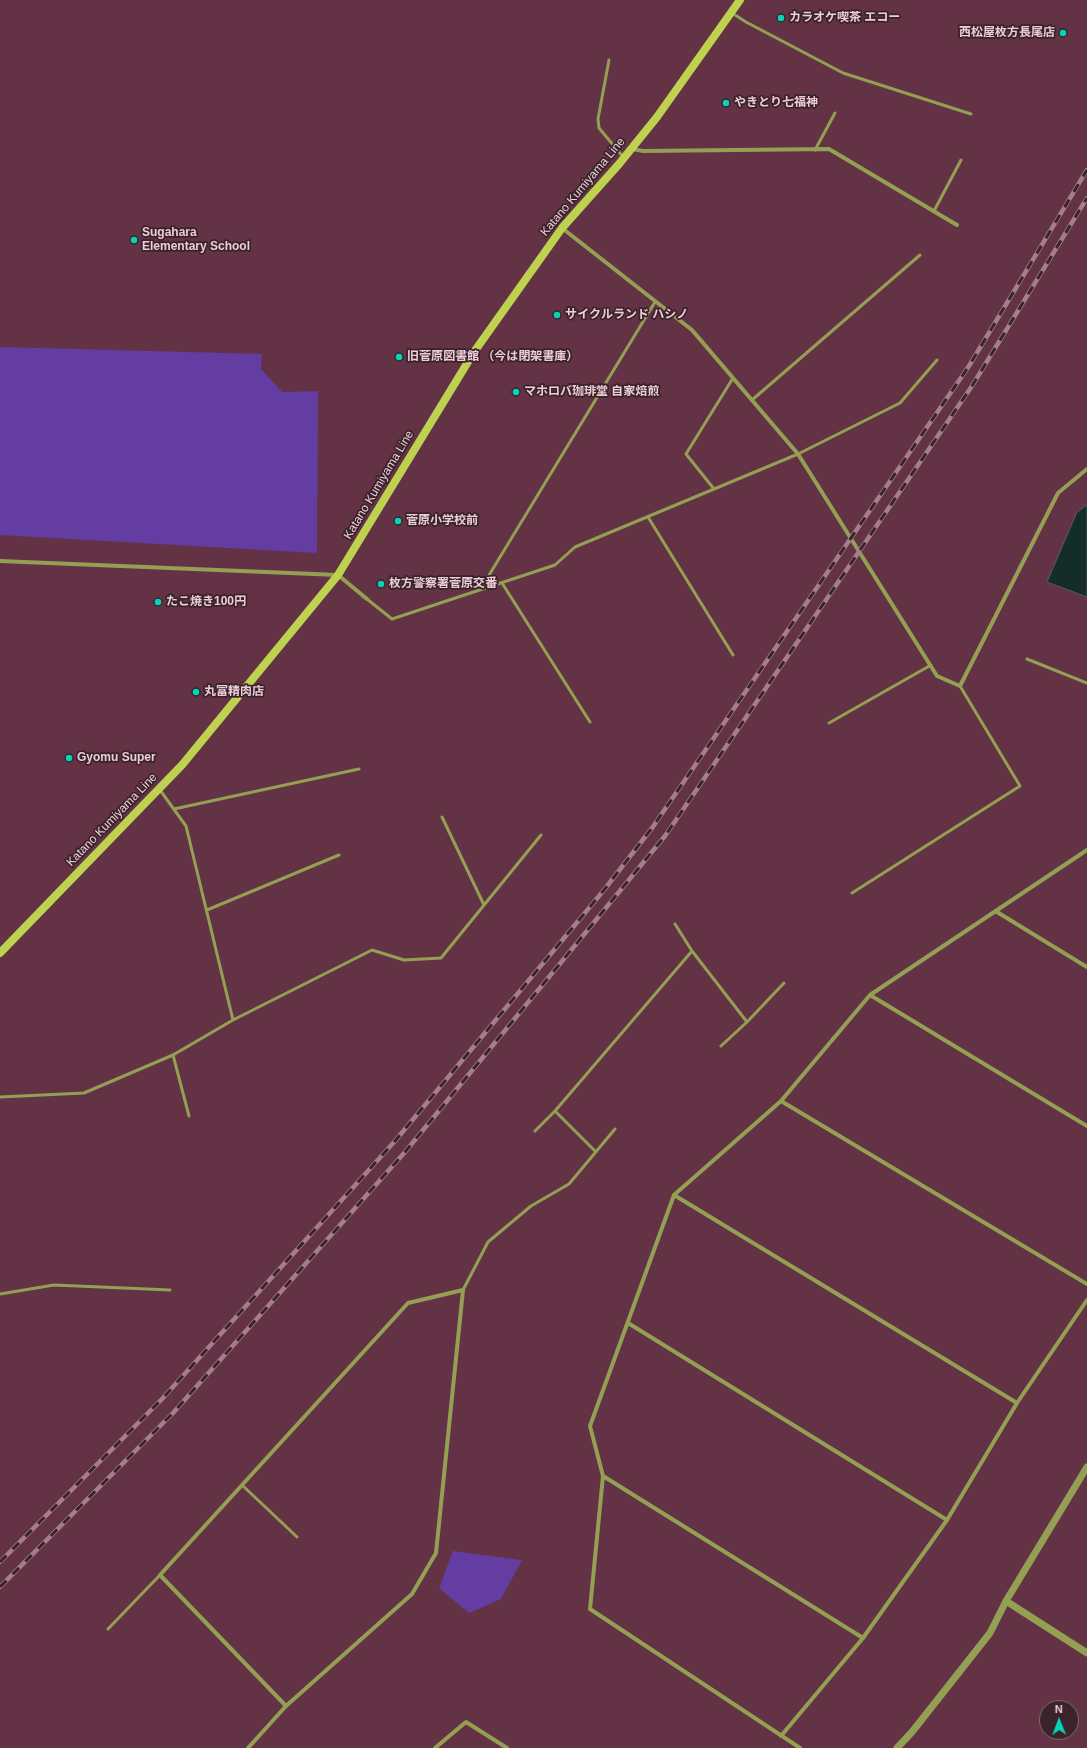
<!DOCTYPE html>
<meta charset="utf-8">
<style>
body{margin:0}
#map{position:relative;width:1087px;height:1748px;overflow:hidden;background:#643245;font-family:Helvetica,sans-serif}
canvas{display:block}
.north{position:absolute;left:1039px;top:1700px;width:40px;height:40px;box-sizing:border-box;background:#3a232b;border:1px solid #826770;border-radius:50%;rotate:359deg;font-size:11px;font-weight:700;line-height:16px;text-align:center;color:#edcdd7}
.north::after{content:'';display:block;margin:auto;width:14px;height:18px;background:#05d5b6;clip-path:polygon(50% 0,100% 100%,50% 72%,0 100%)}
</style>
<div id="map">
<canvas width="1087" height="1748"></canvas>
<div class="north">N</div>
</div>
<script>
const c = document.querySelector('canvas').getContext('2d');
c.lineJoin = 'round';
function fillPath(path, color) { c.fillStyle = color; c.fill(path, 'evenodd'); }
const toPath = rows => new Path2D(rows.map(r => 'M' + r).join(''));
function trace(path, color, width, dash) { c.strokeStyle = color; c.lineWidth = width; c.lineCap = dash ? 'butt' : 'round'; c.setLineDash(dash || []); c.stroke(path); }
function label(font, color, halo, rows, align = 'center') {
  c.font = font + ' Helvetica,"Noto Sans JP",sans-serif'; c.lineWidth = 3.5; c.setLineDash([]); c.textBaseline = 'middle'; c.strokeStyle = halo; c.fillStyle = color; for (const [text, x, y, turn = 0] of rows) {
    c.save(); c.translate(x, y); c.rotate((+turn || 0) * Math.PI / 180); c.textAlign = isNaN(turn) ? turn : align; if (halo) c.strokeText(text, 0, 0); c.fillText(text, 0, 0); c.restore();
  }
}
fillPath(toPath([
 [0,347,262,354,261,369,282,392,318,391,317,553,0,535],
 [453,1551,522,1560,501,1599,469,1613,439,1588]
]), '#633da2');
const water = toPath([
 [1087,505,1087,597,1047,582,1077,512,1087,505]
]);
fillPath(water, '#142d28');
trace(water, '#555d5c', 1);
trace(toPath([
 [732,13,746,22,843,73,971,114],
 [609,60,598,119,599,128,624,158],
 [815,150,835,113],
 [934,211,961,160],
 [752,400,920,255],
 [714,489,686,454,733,378],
 [648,517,733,655],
 [502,583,590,722],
 [480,590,655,302],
 [367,599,392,619,555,565,575,547,798,454,900,403,937,360],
 [1027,659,1087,683],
 [829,723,931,665],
 [160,790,186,826,233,1020],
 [174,809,359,769],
 [442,817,484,905],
 [852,893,1020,786,960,686],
 [207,910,339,855],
 [675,924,692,951,747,1022],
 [721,1046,747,1022,784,983],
 [173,1055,189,1116],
 [0,1097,84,1093,173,1055,233,1020,372,950,404,960,441,958,541,835],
 [555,1111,596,1152],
 [535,1131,555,1111,692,951],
 [463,1290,488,1242,531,1206,569,1184,615,1129],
 [0,1294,54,1285,170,1290],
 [242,1485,297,1537],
 [108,1629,160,1575]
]), '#93a053', 3);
trace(toPath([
 [632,149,643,151,829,149,957,225],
 [562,228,692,330,798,454,937,676,960,686,1058,493,1087,469],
 [0,561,338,575,367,599],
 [997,912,1087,967],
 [870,995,1087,1126],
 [781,1101,1087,1284],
 [674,1195,1017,1403],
 [628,1323,947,1520],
 [603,1476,863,1638],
 [781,1736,863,1638,947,1520,1017,1403,1087,1300],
 [248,1748,286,1706,412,1594,436,1553,463,1290,408,1303,160,1575,286,1706],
 [435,1748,466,1722,507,1748],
 [800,1748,590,1609,603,1476,590,1426,674,1195,781,1101,870,995,1087,850]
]), '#93a053', 4);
trace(toPath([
 [1006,1601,1087,1653],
 [897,1748,912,1732,990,1633,1006,1601,1087,1467]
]), '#93a053', 7);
trace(toPath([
 [0,953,182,765,338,575,474,352,562,228,619,164,657,117,740,0]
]), '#bed250', 8);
const rail = toPath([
 [0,1562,162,1399,395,1141,604,890,652,828,969,366,1087,170],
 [0,1587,173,1413,405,1152,665,836,972,386,1087,198]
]);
trace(rail, '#a67d8c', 4.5);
trace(rail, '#3a232b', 3, [9]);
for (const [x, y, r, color] of [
 [781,18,4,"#05d5b6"],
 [1063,33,4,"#05d5b6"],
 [726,103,4,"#05d5b6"],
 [134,240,4,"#05d5b6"],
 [557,315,4,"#05d5b6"],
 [399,357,4,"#05d5b6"],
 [516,392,4,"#05d5b6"],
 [398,521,4,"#05d5b6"],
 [381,584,4,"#05d5b6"],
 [158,602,4,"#05d5b6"],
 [196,692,4,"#05d5b6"],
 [69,758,4,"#05d5b6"]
]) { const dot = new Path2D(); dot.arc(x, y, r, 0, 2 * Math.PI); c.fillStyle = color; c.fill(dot); trace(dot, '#3a232b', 1.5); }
label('bold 12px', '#edcdd7', '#3a232b', [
 ["カラオケ喫茶 エコー",789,18],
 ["西松屋枚方長尾店",1055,33,"right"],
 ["やきとり七福神",734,103],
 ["Sugahara",142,233],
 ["Elementary School",142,247],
 ["サイクルランド ハシノ",565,315],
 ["旧菅原図書館 （今は閉架書庫）",407,357],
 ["マホロバ珈琲堂 自家焙煎",524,392],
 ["菅原小学校前",406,521],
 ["枚方警察署菅原交番",389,584],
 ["たこ焼き100円",166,602],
 ["丸富精肉店",204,692],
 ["Gyomu Super",77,758]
], 'left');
label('12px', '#edcdd7', '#3a232b', [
 ["Katano Kumiyama Line",583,187,-50],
 ["Katano Kumiyama Line",379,485,-59],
 ["Katano Kumiyama Line",112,820,-46]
]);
</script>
